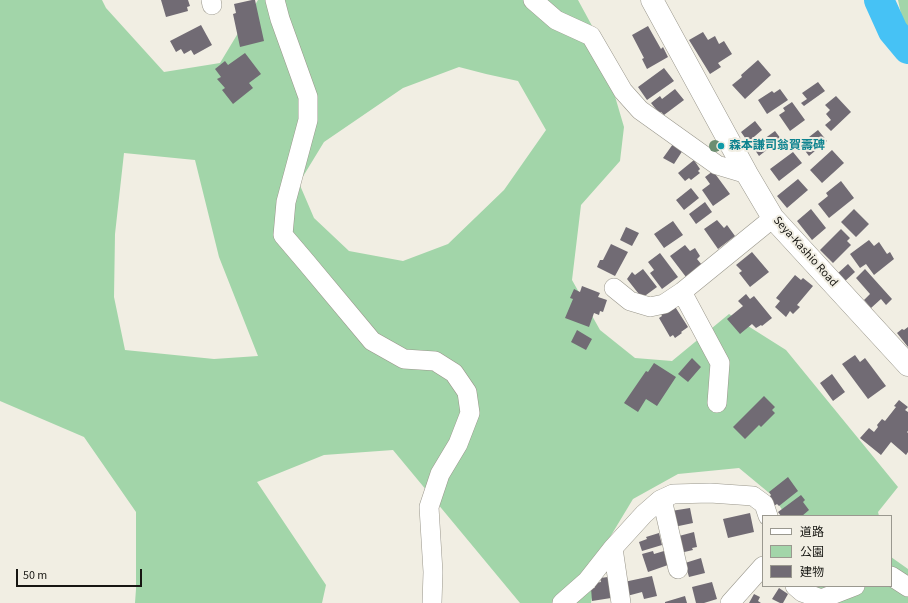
<!DOCTYPE html>
<meta charset="utf-8">
<style>
body{margin:0}
#map{position:relative;width:908px;height:603px;overflow:hidden;background:#f1eee3;font-family:"Source Sans 3","Noto Sans JP",sans-serif}
canvas{display:block}
.legend{position:absolute;left:762px;top:515px;width:130px;height:72px;box-sizing:border-box;background:#f1eee3;border:1px solid #9a988f;margin:0;padding:5px 7px;list-style:none;font-size:12px;color:#171612}
.legend li{display:flex;align-items:center;gap:8px;height:20px}
.legend b{width:20px;border:1px solid #9a988f}
.scale{position:absolute;left:16px;top:569px;width:126px;height:18px;box-sizing:border-box;border:2px solid #171612;border-top:0;padding-left:5px;font-size:12px;line-height:14px;white-space:nowrap;color:#171612;-webkit-text-stroke:3px #f1eee3;paint-order:stroke}
</style>
<div id="map">
<canvas width="908" height="603"></canvas>
<ul class="legend">
<li><b style="height:5px;background:#fff"></b>道路</li>
<li><b style="height:11px;background:#a2d5a9"></b>公園</li>
<li><b style="height:11px;background:#716b74"></b>建物</li>
</ul>
<div class="scale">50 m</div>
</div>
<script>
const c = document.querySelector('canvas').getContext('2d');
c.lineJoin = 'round';
function fillPath(path, color) { c.fillStyle = color; c.fill(path, 'evenodd'); }
const toPath = rows => new Path2D(rows.map(r => 'M' + r).join(''));
function trace(path, color, width, dash) { c.strokeStyle = color; c.lineWidth = width; c.lineCap = dash ? 'butt' : 'round'; c.setLineDash(dash || []); c.stroke(path); }
function label(font, color, halo, rows, align = 'center') {
  c.font = font + ' "Source Sans 3","Noto Sans JP",sans-serif'; c.lineWidth = 4; c.setLineDash([]); c.textBaseline = 'middle'; c.strokeStyle = halo; c.fillStyle = color; for (const [text, x, y, turn = 0] of rows) {
    c.save(); c.translate(x, y); c.rotate((+turn || 0) * Math.PI / 180); c.textAlign = isNaN(turn) ? turn : align; if (halo) c.strokeText(text, 0, 0); c.fillText(text, 0, 0); c.restore();
  }
}
fillPath(toPath([
 [0,0,102,0,106,8,164,72,220,63,258,0,578,0,597,35,624,127,620,161,581,205,572,280,600,330,635,358,672,361,729,314,786,350,898,487,878,512,879,516,786,516,774,497,739,468,678,474,633,499,601,552,591,603,520,603,393,450,324,455,257,482,326,585,322,603,135,603,136,589,136,512,84,437,0,401],
 [459,67,486,74,518,81,546,130,504,190,448,244,403,261,349,251,314,218,299,183,324,142,403,88],
 [124,153,195,160,219,257,258,356,214,359,125,350,114,297,115,234],
 [898,0,908,0,908,33,904,28],
 [891,557,908,569,908,603,808,603,807,586,891,586]
]), '#a2d5a9');
trace(toPath([
 [879,0,893,31,908,49]
]), '#46c2f5', 30);
fillPath(toPath([
 [161,0,188,0,190,6,187,7,188,11,166,17],
 [252,0,255,0,264,41,240,47,233,14,236,13,234,4],
 [201,25,212,45,194,55,191,50,184,54,181,49,176,52,170,41],
 [648,26,661,49,663,47,668,57,647,69,642,59,644,58,632,35],
 [703,32,708,40,715,36,719,44,724,41,732,54,718,63,721,67,710,74,689,40],
 [245,53,261,74,249,83,253,88,233,104,222,90,225,88,217,79,221,77,215,69,225,61,228,65],
 [758,60,771,75,745,99,732,85,742,77,741,75],
 [664,68,674,81,647,100,638,87],
 [818,82,825,91,804,106,801,103,807,99,802,93],
 [675,89,684,100,664,115,661,112,659,113,651,103,660,96,662,99],
 [780,89,788,100,767,114,758,100,772,91,774,93],
 [836,96,851,112,831,131,825,125,831,120,826,114,830,110,825,105],
 [792,102,805,120,790,131,779,115,785,111,783,108],
 [755,121,762,130,748,142,741,132],
 [818,130,827,141,809,156,800,144],
 [775,131,781,139,759,156,753,147],
 [673,144,683,150,674,164,663,158],
 [832,150,844,163,822,183,810,170],
 [793,152,802,163,779,181,770,169],
 [694,160,700,169,698,171,700,173,691,180,689,178,685,181,678,173],
 [713,171,730,194,713,206,702,190,710,184,705,177],
 [798,179,808,190,787,208,777,196],
 [841,181,854,198,829,218,818,204,828,196,826,193],
 [691,188,699,198,684,210,676,200],
 [705,202,712,212,696,224,689,214],
 [811,209,826,228,812,240,797,221],
 [854,209,869,224,856,237,841,222],
 [717,220,724,228,727,225,735,236,718,249,704,229],
 [673,221,683,235,664,248,654,234],
 [626,227,639,233,632,246,620,240],
 [841,229,850,238,847,241,851,245,833,263,820,250],
 [869,240,874,246,879,242,887,254,890,252,894,259,874,275,866,264,860,268,850,254],
 [611,244,628,252,615,276,597,267,600,260,603,260],
 [685,245,690,251,695,248,700,256,697,259,702,265,686,277,670,256],
 [752,252,769,272,750,287,739,273,742,271,736,265],
 [660,253,678,277,662,289,650,273,654,270,648,262],
 [848,264,855,272,844,282,837,274],
 [643,269,657,287,642,298,627,279,632,272,635,275],
 [865,269,892,299,886,305,881,299,871,308,864,300,870,294,856,278],
 [795,275,801,280,803,278,813,286,797,305,800,307,793,314,790,311,786,317,775,307,780,301,776,298],
 [582,286,600,293,598,297,607,300,603,312,600,311,599,315,594,313,589,327,565,318,573,299,570,298,574,289,580,292],
 [746,294,750,299,754,296,772,318,762,326,761,325,756,328,752,324,740,334,727,319,743,306,738,301],
 [674,305,688,327,681,332,682,333,675,338,673,335,670,337,659,318,662,316,661,314],
 [908,327,908,347,897,333,902,329,904,330],
 [577,330,592,339,586,350,571,342],
 [855,355,860,362,865,358,886,386,868,399,842,364],
 [692,358,701,367,688,382,678,374],
 [654,363,676,377,657,406,646,399,638,412,624,403,646,371,648,372],
 [832,374,845,392,833,401,820,383],
 [764,396,775,407,772,410,775,413,761,427,759,425,745,439,733,427],
 [899,400,908,407,905,410,908,412,908,431,907,432,908,433,908,452,906,455,891,442,881,455,860,438,869,428,874,432,878,427,877,425,882,419,885,421,896,407,894,406],
 [788,477,798,491,779,506,777,504,774,506,768,498,771,495,769,492],
 [801,495,805,500,803,502,809,510,802,516,781,516,778,512],
 [690,508,693,523,674,527,671,511],
 [750,513,754,532,728,538,723,519],
 [694,532,697,547,692,548,693,550,680,553,679,536],
 [659,533,662,545,642,551,639,542,647,539,646,537],
 [653,551,654,554,664,551,668,565,648,572,642,554],
 [701,558,705,573,689,577,685,563],
 [652,576,657,596,644,599,642,592,627,596,624,582],
 [608,577,611,598,592,601,591,588,595,588,595,583,601,582,600,578],
 [712,582,717,599,704,603,696,603,692,587],
 [779,588,788,594,783,603,780,603,772,599],
 [754,594,760,597,758,601,761,603,749,603],
 [685,596,687,603,665,603,665,602]
]), '#716b74');
const minor = toPath([
 [211,0,212,5],
 [275,0,280,19,308,97,308,120,286,202,283,235,306,262,372,341,404,359,435,361,454,373,467,392,470,413,458,444,440,474,429,507,433,572,432,603],
 [533,0,556,20,591,36,623,91,640,110,717,165,747,174],
 [614,288,630,301,650,307,664,304,682,292,773,218],
 [682,292,720,363,717,403],
 [662,499,678,569],
 [613,548,621,603],
 [891,576,908,587],
 [795,586,802,592,821,599,855,586],
 [562,603,587,581,613,548,644,514,660,500,673,494,710,493,753,496,764,504,768,516],
 [730,603,763,566]
]);
const secondary = toPath([
 [652,0,747,174,773,218,908,365]
]);
trace(minor, '#99968b', 20);
trace(secondary, '#99968b', 23);
trace(minor, '#fff', 19);
trace(secondary, '#fff', 22);
c.fillStyle = '#6c8e71';
for (const [x, y] of [
 [715,146]
]) { c.beginPath(); c.arc(x, y, 6, 0, 2 * Math.PI); c.fill(); }
for (const [x, y, r, color] of [
 [721,146,4,"#0f9aa8"]
]) { const dot = new Path2D(); dot.arc(x, y, r, 0, 2 * Math.PI); c.fillStyle = color; c.fill(dot); trace(dot, '#f1eee3', 1.5); }
label('bold 12px', '#0d838f', '#f1eee3', [
 ["森本謙司翁賀壽碑",729,146]
], 'left');
label('12px', '#171612', '#f1eee3', [
 ["Seya-Kashio Road",805,252,48]
]);
</script>
